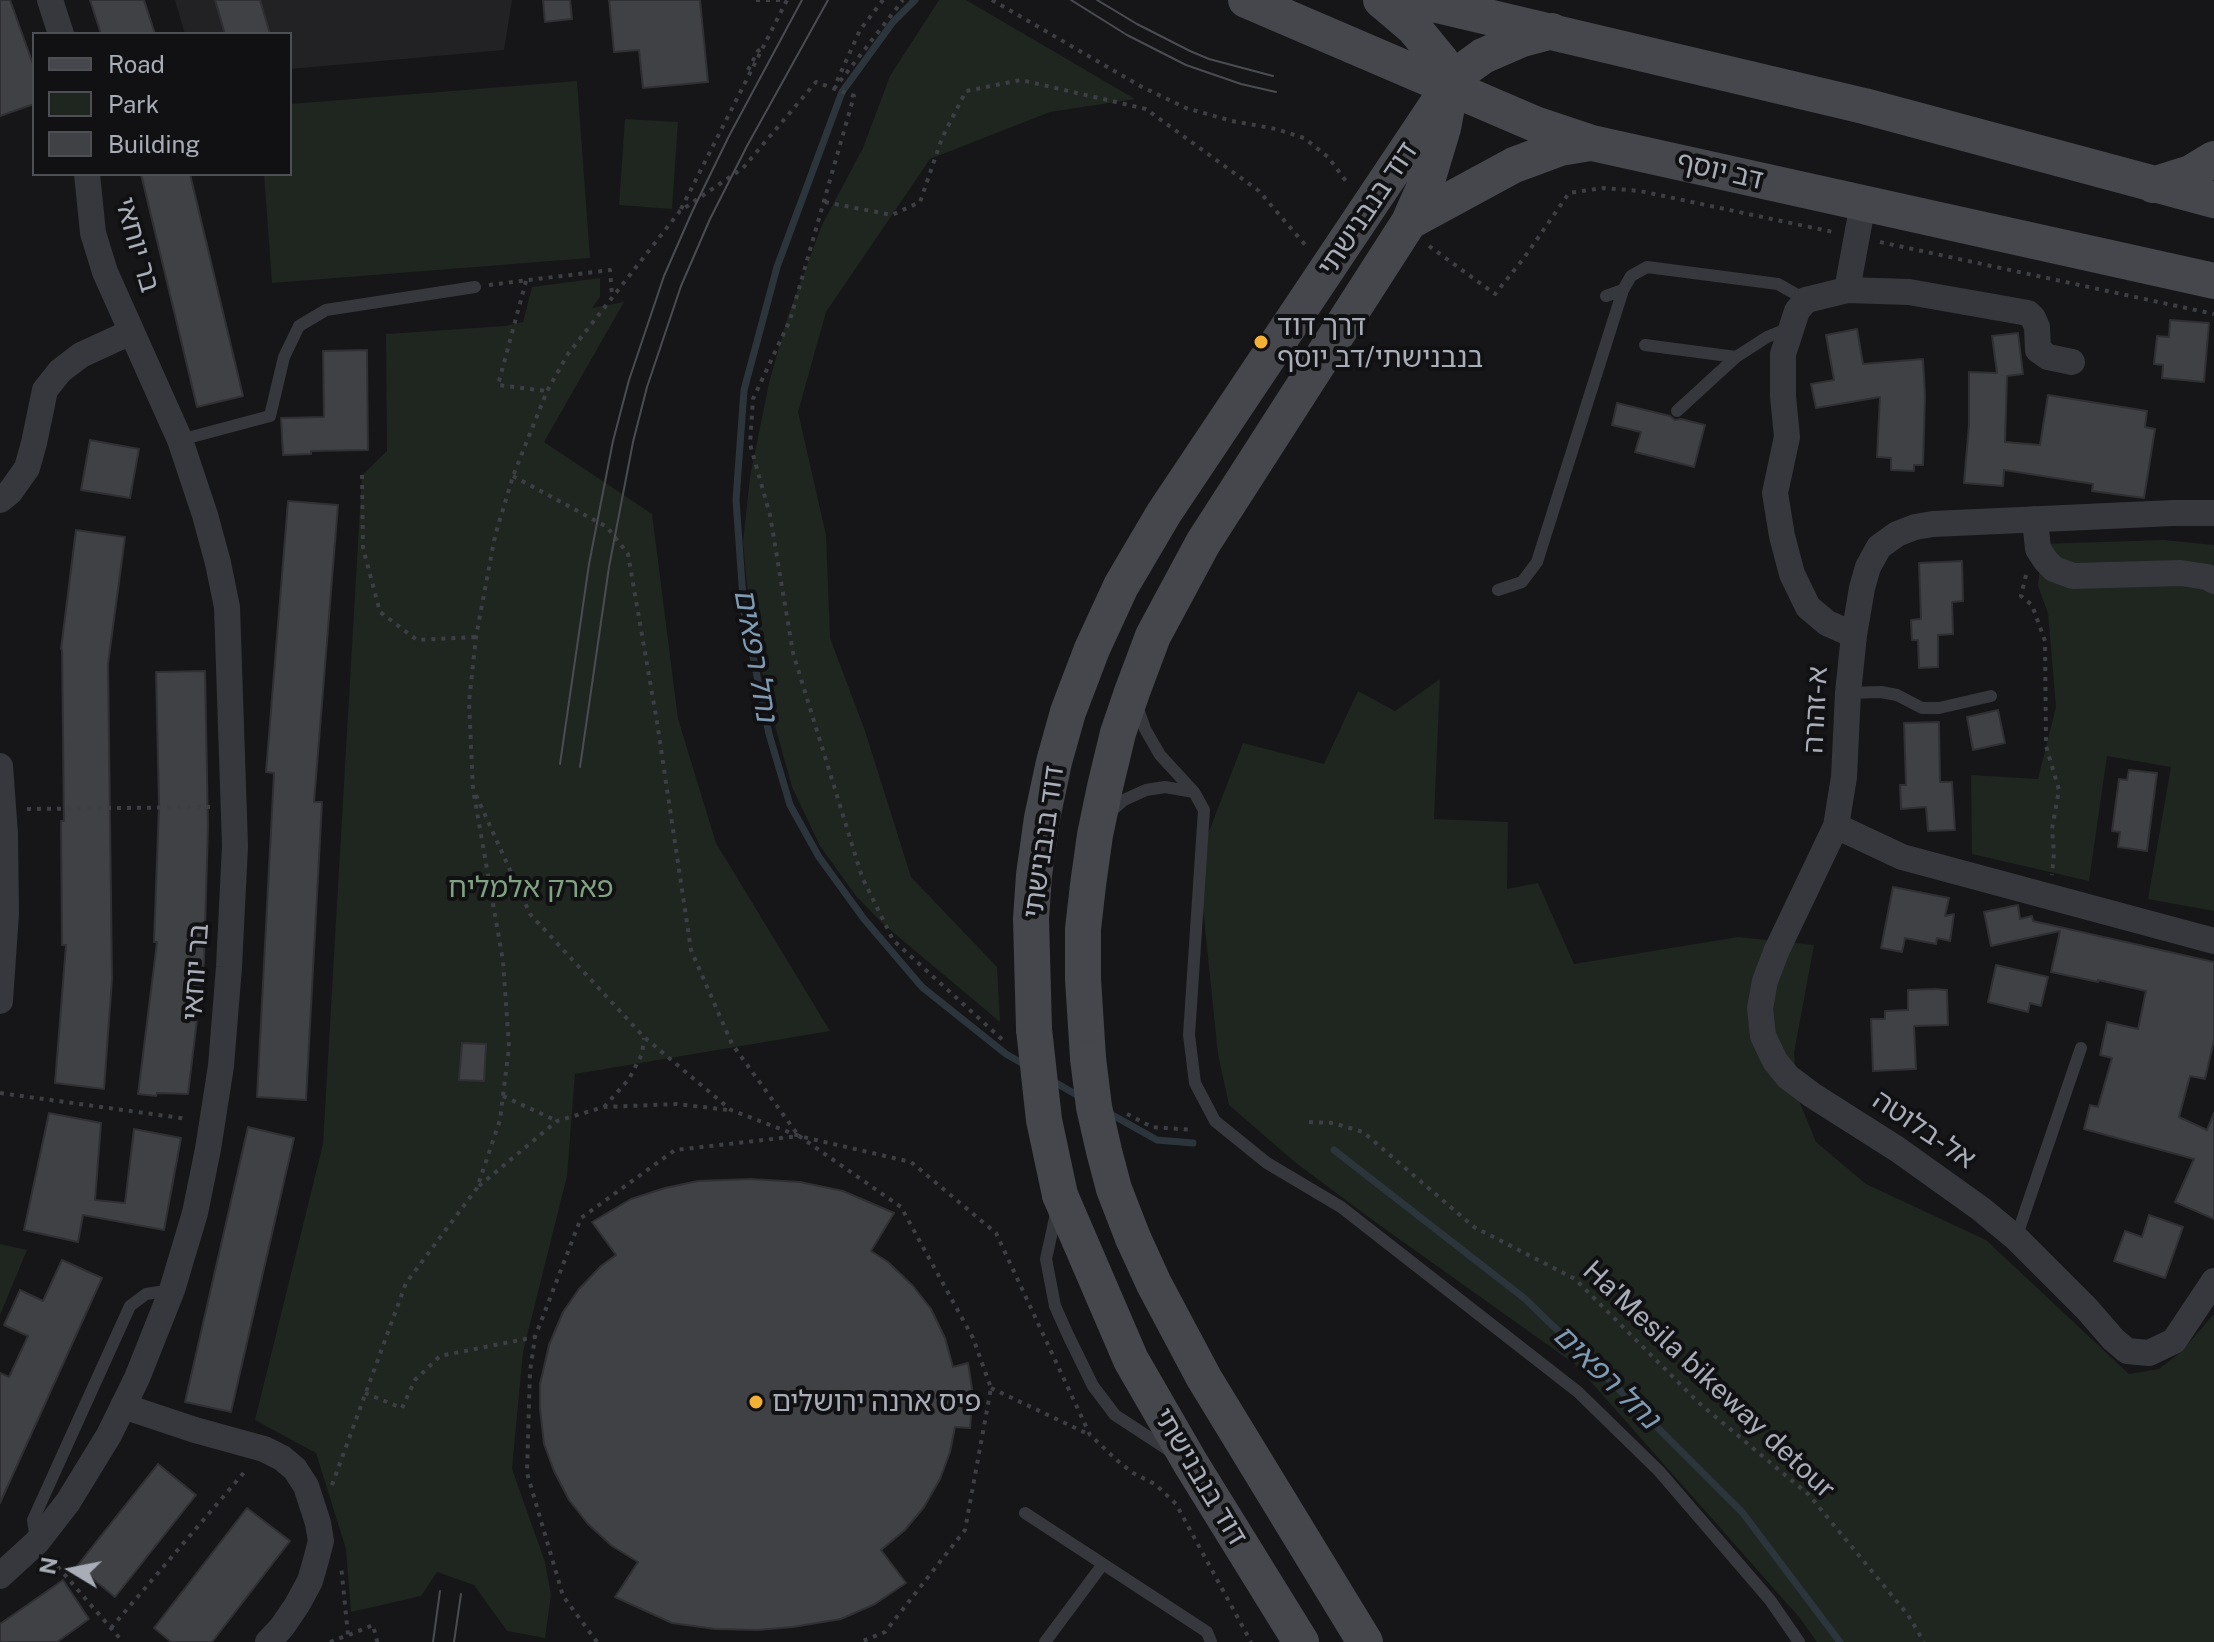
<!DOCTYPE html>
<meta charset="utf-8">
<style>
body{margin:0}
#map{position:relative;width:2214px;height:1642px;overflow:hidden;background:#161618;font-family:"Public Sans",sans-serif}
canvas{display:block}
.legend{position:absolute;left:32px;top:32px;width:260px;height:144px;box-sizing:border-box;background:#111113;border:2px solid #4d4f55;margin:0;padding:10px 14px;list-style:none;font-size:24px;color:#a8adb8}
.legend li{display:flex;align-items:center;gap:16px;height:40px}
.legend b{width:40px;border:2px solid #4d4f55}
.north{position:absolute;left:32px;top:1530px;width:80px;height:80px;-webkit-text-stroke:6px #111113;paint-order:stroke;rotate:280deg;font-size:22px;font-weight:700;line-height:32px;text-align:center;color:#a8adb8}
.north::after{content:'';display:block;margin:auto;width:28px;height:36px;background:#a8adb8;clip-path:polygon(50% 0,100% 100%,50% 72%,0 100%)}
</style>
<div id="map">
<canvas width="2214" height="1642"></canvas>
<ul class="legend">
<li><b style="height:10px;background:#45474d"></b>Road</li>
<li><b style="height:22px;background:#1e261f"></b>Park</li>
<li><b style="height:22px;background:#404145"></b>Building</li>
</ul>
<div class="north">N</div>
</div>
<script>
const c = document.querySelector('canvas').getContext('2d');
c.lineJoin = 'round';
function fillPath(path, color) { c.fillStyle = color; c.fill(path, 'evenodd'); }
const toPath = rows => new Path2D(rows.map(r => 'M' + r).join(''));
function trace(path, color, width, dash) { c.strokeStyle = color; c.lineWidth = width; c.lineCap = dash ? 'butt' : 'round'; c.setLineDash(dash || []); c.stroke(path); }
function label(font, color, halo, rows, align = 'center') {
  c.font = font + ' "Public Sans","Noto Sans Hebrew",sans-serif'; c.lineWidth = 8; c.setLineDash([]); c.textBaseline = 'middle'; c.strokeStyle = halo; c.fillStyle = color; for (const [text, x, y, turn = 0] of rows) {
    c.save(); c.translate(x, y); c.rotate((+turn || 0) * Math.PI / 180); c.textAlign = isNaN(turn) ? turn : align; if (halo) c.strokeText(text, 0, 0); c.fillText(text, 0, 0); c.restore();
  }
}
fillPath(toPath([
 [175,0,512,0,504,50,290,69,290,34,185,34]
]), '#222225');
fillPath(toPath([
 [939,0,966,0,1135,99,1050,112,930,159,826,312,798,412,826,535,830,638,865,731,911,877,997,967,1000,1022,882,923,856,896,820,846,792,787,770,708,750,617,743,542,750,477,769,383,788,316,822,225,863,148,890,76],
 [577,81,590,258,272,283,264,174,290,174,290,104],
 [625,119,678,122,672,209,619,205],
 [600,278,600,297,592,308,624,302,544,442,652,514,678,719,716,843,830,1031,575,1074,567,1176,523,1352,512,1469,545,1562,551,1595,545,1638,507,1631,474,1585,437,1572,421,1596,351,1612,346,1549,316,1453,255,1420,323,1144,362,475,387,451,386,334,505,326,523,322,532,287],
 [2164,540,2214,545,2214,911,2148,899,2171,767,2107,756,2089,881,1972,854,1971,775,2038,779,2056,707,2048,613,2038,586,2042,544],
 [1440,679,1434,819,1508,822,1507,889,1538,883,1574,964,1738,937,1814,945,1794,1053,1797,1096,1816,1142,1866,1184,1986,1240,2129,1374,2159,1369,2181,1352,2214,1314,2214,1642,1817,1642,1799,1617,1576,1365,1371,1219,1296,1163,1229,1105,1218,1054,1198,860,1243,743,1324,764,1358,691,1395,711],
 [0,1244,27,1250,0,1315]
]), '#1e261f');
trace(toPath([
 [915,0,893,22,842,92,777,267,744,390,736,500,744,613,769,734,790,805,819,857,864,919,922,987,1006,1054,1027,1066],
 [1051,1080,1082,1098],
 [1107,1112,1157,1140,1193,1143],
 [1334,1150,1524,1298,1633,1403,1742,1512,1840,1642]
]), '#2c353c', 7);
const building = toPath([
 [0,0,10,0,34,67,34,104,0,116,0,0],
 [90,0,144,0,155,34,101,34,90,0],
 [215,0,260,0,270,34,225,34,215,0],
 [543,0,570,0,572,19,545,22,543,0],
 [609,0,700,0,708,82,643,88,639,50,614,52,609,0],
 [141,174,190,174,243,396,197,407,141,174],
 [2170,320,2209,323,2204,382,2162,378,2163,365,2154,364,2157,336,2169,337,2170,320],
 [1857,329,1863,364,1923,359,1925,396,1923,465,1914,465,1914,471,1891,470,1891,458,1877,457,1880,397,1816,408,1811,384,1834,380,1826,335,1857,329],
 [2018,333,2023,374,2007,376,2005,442,2040,445,2048,395,2147,411,2145,427,2155,429,2144,498,2092,491,2093,484,2004,470,2003,486,1964,483,1969,425,1969,372,1997,373,1992,336,2018,333],
 [367,350,368,450,311,451,311,454,283,455,281,418,324,417,323,351,367,350],
 [1617,403,1670,416,1675,420,1681,419,1705,425,1694,467,1635,452,1641,432,1612,425,1617,403],
 [90,440,139,449,130,498,81,490,90,440],
 [288,501,338,505,314,802,322,802,306,1100,257,1097,274,773,266,772,288,501],
 [76,530,125,537,108,664,112,979,104,1089,55,1083,66,945,62,945,61,821,64,821,62,650,61,649,76,530],
 [1962,561,1963,601,1952,602,1953,634,1938,635,1938,667,1919,668,1918,640,1912,640,1911,620,1921,619,1919,563,1962,561],
 [205,671,208,827,204,962,188,1094,157,1093,156,1096,138,1094,157,942,154,942,159,805,156,672,205,671],
 [1998,710,2005,743,1973,750,1967,717,1998,710],
 [1939,722,1940,782,1952,782,1955,830,1928,831,1926,807,1901,809,1900,785,1906,785,1904,723,1939,722],
 [2129,770,2157,773,2147,851,2118,847,2120,832,2112,831,2119,779,2127,780,2129,770],
 [1893,887,1949,898,1945,916,1954,914,1950,941,1937,938,1936,944,1905,938,1902,952,1881,948,1893,887],
 [2018,905,2020,919,2032,916,2033,921,2214,962,2214,1040,2205,1079,2190,1076,2179,1117,2207,1130,2214,1113,2214,1219,2175,1202,2194,1159,2084,1129,2090,1105,2098,1107,2112,1058,2100,1055,2107,1022,2138,1029,2146,991,2098,980,2098,982,2051,972,2060,931,1991,946,1984,912,2018,905],
 [1996,965,2048,977,2041,1006,2030,1003,2028,1012,1988,1002,1996,965],
 [1934,989,1947,990,1948,1025,1914,1026,1916,1069,1873,1071,1871,1019,1885,1019,1885,1011,1908,1010,1908,990,1934,989],
 [462,1043,486,1044,484,1081,459,1080,462,1043],
 [49,1113,101,1123,95,1200,125,1203,134,1129,181,1138,164,1230,83,1215,78,1242,24,1230,49,1113],
 [248,1127,294,1138,231,1412,185,1402,248,1127],
 [750,1179,800,1182,843,1191,894,1213,871,1251,888,1262,913,1286,931,1309,945,1338,953,1367,968,1363,973,1395,970,1428,955,1427,950,1452,940,1479,924,1507,905,1530,881,1550,906,1583,875,1604,841,1619,793,1627,758,1630,715,1629,672,1623,615,1597,638,1562,612,1546,588,1524,569,1500,554,1471,544,1444,540,1409,540,1384,549,1345,563,1312,579,1289,601,1266,616,1255,592,1222,631,1199,665,1188,698,1181,750,1179],
 [2149,1215,2183,1227,2165,1278,2114,1261,2125,1231,2142,1237,2149,1215],
 [62,1260,102,1278,0,1503,0,1373,9,1377,28,1336,4,1325,20,1290,43,1301,62,1260],
 [158,1464,196,1495,115,1597,77,1566,158,1464],
 [247,1508,290,1541,212,1642,171,1642,154,1628,247,1508],
 [63,1580,89,1619,57,1642,0,1642,0,1624,63,1580]
]);
fillPath(building, '#404145');
trace(building, '#303034', 2);
trace(toPath([
 [756,0,787,0],
 [992,0,1142,87,1186,108,1232,121,1276,129,1304,138,1328,157,1349,185],
 [748,70,758,51,763,48],
 [837,81,860,30,883,0],
 [834,89,903,0],
 [825,202,892,215,920,202,942,138,966,91,1021,80,1146,109,1259,191,1307,247],
 [681,209,787,0],
 [1880,242,2214,314],
 [1429,246,1495,294,1524,258,1569,193,1603,188,1640,191,1833,232],
 [526,281,498,385,547,391],
 [489,285,610,270,612,296],
 [362,475,363,548,380,612,417,640,476,637],
 [513,476,607,527,628,554,657,722,691,950,732,1044,798,1135],
 [2026,575,2021,596,2032,605,2045,641,2046,746,2059,790,2052,829,2054,853,2052,875],
 [476,795,530,914,644,1037,731,1110,799,1136,911,1162,996,1233,1090,1435,1119,1462,1133,1473,1155,1484,1176,1504,1251,1642],
 [27,809,210,807],
 [0,1093,188,1119],
 [503,1096,557,1121],
 [604,1107,629,1079,642,1054,644,1038],
 [1127,1114,1152,1127,1193,1130],
 [1309,1122,1333,1123,1363,1132,1474,1227,1575,1279,1699,1403,1809,1495,1908,1615,1924,1642],
 [479,1186,557,1121,604,1107,677,1104,728,1110],
 [991,1388,1088,1434],
 [365,1393,402,1408,415,1380,440,1356,535,1337],
 [332,1485,406,1283,477,1188,500,1120,509,1047,503,961,473,789,469,702,476,637,495,536,513,476,547,391,568,354,680,211,743,168,816,82,854,96,790,320,753,399,750,444,770,515,793,653,862,877,893,940,1006,1043],
 [51,1559,123,1642],
 [111,1628,247,1469],
 [349,1635,373,1625,377,1641,374,1642],
 [330,1642,348,1635,341,1565],
 [597,1642,563,1596,527,1473,530,1371,535,1337,581,1218,675,1150,799,1136,901,1207,973,1338,991,1388,965,1530,885,1632,860,1642]
]), '#3d3f44', 4, [4, 6]);
trace(toPath([
 [1606,296,1623,290],
 [1645,345,1736,357],
 [1677,411,1736,357,1767,337,1789,328],
 [180,440,270,416,284,357,299,326,326,310,475,287],
 [1498,590,1522,582,1537,562,1623,290,1631,276,1647,267,1778,284,1806,300],
 [1848,693,1881,692,1897,695,1922,708,1939,708,1991,696],
 [1136,703,1145,729,1160,755,1194,792,1204,810,1189,1035,1195,1083,1215,1121,1267,1163,1341,1207,1578,1392,1659,1471,1770,1600,1799,1642],
 [1109,813,1124,800,1146,790,1165,787,1194,792],
 [1057,1209,1046,1259,1055,1306,1068,1335,1093,1386,1115,1415,1170,1451],
 [2016,1238,2081,1048],
 [1025,1513,1207,1632,1211,1642],
 [36,1539,33,1520,130,1306,146,1294,172,1290],
 [1045,1642,1103,1564]
]), '#37383d', 12);
trace(toPath([
 [50,0,61,34],
 [1847,290,1863,203],
 [0,500,10,492,27,468,34,443,45,390,60,371,81,355,131,332],
 [2214,513,2173,513,1933,524,1915,527,1897,534,1879,547,1868,567,1862,588,1854,635,1848,693,1844,777,1836,826,1776,952,1765,981,1760,1008,1763,1036,1775,1061,1788,1077,1812,1095,1897,1149,1981,1209,2016,1238,2087,1309,2113,1339,2127,1351,2149,1353,2174,1341,2214,1281],
 [2035,519,2038,549,2046,561,2054,569,2073,576,2181,573,2207,577,2214,581],
 [1854,635,1827,623,1808,607,1792,574,1782,536,1775,493,1787,437,1783,396,1783,354,1797,311,1806,300,1847,290,1909,292,2028,313,2033,318,2037,327,2038,350,2048,357,2072,362],
 [0,766,5,834,6,913,0,1001],
 [1836,826,1902,857,2214,941],
 [123,1406,195,1430,264,1449,282,1458,295,1469,306,1486,318,1523,321,1541,316,1560,310,1581,297,1605,282,1627,268,1642],
 [0,1576,37,1542,68,1502,109,1435,137,1378,172,1290,195,1213,208,1149,221,1066,229,967,235,846,227,607,218,563,205,515,180,440,105,272,93,233,87,174]
]), '#37383d', 26);
trace(toPath([
 [1246,0,1535,124,1592,143,2214,281],
 [1416,0,1864,106,2214,200],
 [2153,185,2191,173,2214,159],
 [1409,222,1514,165,1560,148,1590,143],
 [1034,1029,1031,919,1034,875,1042,818,1054,762,1068,712,1092,649,1121,586,1164,513,1448,88,1465,69,1483,56,1522,39,1552,31],
 [1088,1058,1083,979,1083,929,1088,885,1095,835,1105,787,1118,733,1132,692,1153,636,1203,543,1409,222,1427,181,1443,128,1447,107,1448,88,1448,79,1441,61,1414,28,1381,0],
 [1060,1195,1131,1360,1191,1464,1301,1642],
 [1133,1238,1154,1284,1204,1378,1365,1642]
]), '#45474d', 36);
trace(toPath([
 [1071,0,1127,35,1186,65,1241,84,1276,92],
 [1097,0,1137,24,1190,51,1209,59,1273,76],
 [560,764,589,564,613,441,629,380,664,276,692,212,729,136,802,0],
 [580,767,609,567,633,442,647,387,681,286,710,219,747,146,828,0],
 [433,1642,440,1591],
 [454,1642,461,1594]
]), '#4a4c52', 2);
trace(toPath([
 [1034,1029,1044,1120,1060,1195],
 [1088,1058,1094,1107,1104,1151,1114,1189,1133,1238]
]), '#45474d', 36);
for (const [x, y, r, color] of [
 [1261,342,8,"#f2b134"],
 [756,1402,8,"#f2b134"]
]) { const dot = new Path2D(); dot.arc(x, y, r, 0, 2 * Math.PI); c.fillStyle = color; c.fill(dot); trace(dot, '#111113', 3); }
label('28px', '#a8adb8', '#111113', [
 ["דב יוסף",1720,171,13],
 ["דוד בנבנישתי",1368,209,-56],
 ["בר יוחאי",137,245,74],
 ["א-זהרה",1816,710,-87],
 ["דוד בנבנישתי",1044,842,-82],
 ["בר יוחאי",196,972,-86],
 ["אל-בלוטה",1924,1130,34],
 ["Ha'Mesila bikeway detour",1709,1380,43],
 ["דוד בנבנישתי",1200,1477,59]
]);
label('28px', '#a8adb8', '#111113', [
 ["דרך דוד",1277,326],
 ["בנבנישתי/דב יוסף",1277,358],
 ["פיס ארנה ירושלים",772,1402]
], 'left');
label('28px', '#7fa381', '#111113', [
 ["פארק אלמליח",531,888]
]);
label('italic 30px', '#7f9bb3', '#111113', [
 ["נחל רפאים",755,655,80],
 ["נחל רפאים",1606,1377,44]
]);
</script>
